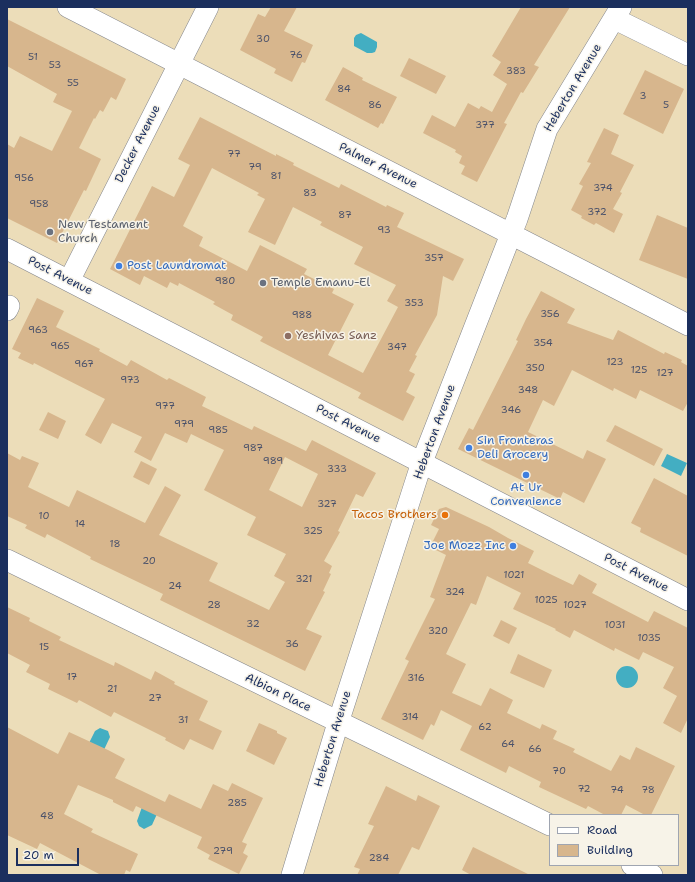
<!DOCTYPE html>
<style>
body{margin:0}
#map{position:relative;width:695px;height:882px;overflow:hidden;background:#ecddb9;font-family:"Shantell Sans",sans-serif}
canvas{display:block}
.frame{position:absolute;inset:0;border:8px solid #1b2f5e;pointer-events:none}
.legend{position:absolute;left:549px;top:814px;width:130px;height:52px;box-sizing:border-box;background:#f7f3e8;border:1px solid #9fa5b1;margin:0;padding:5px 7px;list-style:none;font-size:12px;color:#1b2f5e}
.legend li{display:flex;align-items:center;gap:8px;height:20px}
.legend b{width:20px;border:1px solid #9fa5b1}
.scale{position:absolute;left:16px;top:848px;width:63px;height:18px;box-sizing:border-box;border:2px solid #1b2f5e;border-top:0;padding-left:5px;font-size:12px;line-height:14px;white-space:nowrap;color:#1b2f5e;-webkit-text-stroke:3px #f7f3e8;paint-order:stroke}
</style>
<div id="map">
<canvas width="695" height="882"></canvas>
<div class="frame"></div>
<ul class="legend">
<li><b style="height:5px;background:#fff"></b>Road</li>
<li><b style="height:11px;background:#d7b68d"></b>Building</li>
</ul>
<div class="scale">20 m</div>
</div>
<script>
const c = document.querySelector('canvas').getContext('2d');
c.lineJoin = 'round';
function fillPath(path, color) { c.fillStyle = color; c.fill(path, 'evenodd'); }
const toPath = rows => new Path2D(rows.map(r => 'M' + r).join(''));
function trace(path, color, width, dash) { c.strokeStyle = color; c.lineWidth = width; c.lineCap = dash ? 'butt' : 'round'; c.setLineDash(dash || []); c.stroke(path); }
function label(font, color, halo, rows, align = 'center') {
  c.font = font + ' "Shantell Sans",sans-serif'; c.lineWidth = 3; c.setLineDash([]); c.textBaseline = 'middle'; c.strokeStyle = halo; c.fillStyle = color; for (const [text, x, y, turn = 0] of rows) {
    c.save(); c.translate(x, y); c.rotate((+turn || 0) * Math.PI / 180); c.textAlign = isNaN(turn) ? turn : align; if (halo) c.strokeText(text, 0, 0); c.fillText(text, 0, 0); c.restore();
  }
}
fillPath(toPath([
 [361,33,377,42,377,47,375,52,372,53,367,53,354,46,354,38,356,35],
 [667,454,687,463,681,476,661,466],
 '616 677a11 11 0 1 1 22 0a11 11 0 1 1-22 0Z',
 [100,728,108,731,110,737,102,754,88,745,95,731],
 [142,807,157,814,152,825,144,829,139,826,137,821]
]), '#43aec2');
fillPath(toPath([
 [271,7,297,7,284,31,313,45,305,63,302,62,292,82,274,73,276,69,240,50,258,14,265,17],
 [521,7,570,7,534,65,539,67,523,93,521,92,504,123,507,124,477,182,461,174,465,166,459,163,462,156,455,152,456,150,423,133,432,115,455,127,468,103,479,109,481,106,492,112,507,84,493,75,501,62,492,56],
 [7,19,126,79,116,100,111,97,103,112,100,110,95,119,94,118,79,148,101,159,86,191,84,190,57,243,7,218,7,144,14,148,20,136,52,151,72,111,53,102,57,94,7,66],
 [409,58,446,76,436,94,400,76],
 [343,67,363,78,362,80,397,97,383,124,381,123,378,128,325,100],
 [645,70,684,89,663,134,623,114],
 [200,117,276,156,276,154,294,163,293,165,339,188,341,184,386,207,387,205,404,213,397,227,464,259,453,281,443,276,437,315,415,355,417,356,409,371,415,374,406,392,415,397,403,421,358,398,361,393,260,341,263,337,231,320,233,315,213,304,215,302,179,283,178,286,170,282,167,288,144,276,140,285,110,269,152,186,174,197,190,165,178,159],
 [212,168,259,193,257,195,265,199,248,232,275,245,293,207,322,222,320,225,363,247,354,264,396,285,387,301,398,307,363,373,328,355,354,304,332,293,334,289,304,274,307,269,260,245,247,271,199,246,203,237,183,226],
 [604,128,619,135,611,154,634,165,620,192,622,193,613,209,623,214,614,233,596,223,594,225,581,218,582,216,571,210,583,186,579,184,591,163,587,162],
 [657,215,688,228,688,279,639,260],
 [541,291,575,309,567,323,613,340,618,330,664,354,665,352,682,360,681,362,688,366,688,402,683,411,640,390,636,399,614,388,613,391,572,370,554,406,543,400,528,432,583,459,587,450,606,459,584,503,563,492,560,499,458,449,469,428,473,430,518,341,516,340,526,319],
 [37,298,64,311,56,327,100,349,99,351,127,366,131,360,167,380,169,378,206,397,202,406,252,430,254,426,306,451,312,440,376,473,363,497,356,494,338,531,340,532,324,561,332,566,329,573,331,574,323,591,325,592,306,629,322,636,305,671,160,600,163,594,90,559,91,557,47,534,45,538,25,528,27,525,7,516,7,453,20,460,22,456,39,463,28,487,69,507,77,490,145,523,165,486,181,495,159,535,218,563,209,581,269,610,285,582,274,576,286,554,247,535,256,517,204,490,224,450,191,434,187,443,165,433,151,461,134,452,142,437,112,423,101,444,85,435,105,399,34,363,33,365,18,358,21,353,12,349],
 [285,457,318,474,302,507,269,490],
 [48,412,66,421,58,439,39,430],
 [615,425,663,449,654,466,606,441],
 [141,461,157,469,149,485,133,477],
 [654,478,688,496,688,556,640,532,641,528,631,523],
 [446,507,489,527,508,538,534,551,528,563,550,574,573,585,579,574,597,584,592,593,648,622,654,611,688,628,688,718,681,733,663,723,677,696,663,688,674,667,643,652,639,660,615,648,614,651,574,630,570,638,555,630,556,629,513,609,521,593,487,576,476,605,471,603,446,654,466,664,452,693,481,706,490,688,513,700,507,713,540,729,542,724,557,731,553,739,575,749,573,752,611,771,620,755,630,760,636,747,675,766,651,815,645,815,626,805,621,815,605,815,588,806,586,809,539,787,541,782,509,766,506,773,460,750,472,726,441,710,434,726,431,724,423,740,381,719,409,661,405,659,435,599,430,597,446,555,430,547,439,529,431,525,439,509],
 [7,607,30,618,29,621,61,637,59,640,114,666,115,662,151,680,155,671,175,682,174,684,208,701,199,720,222,731,213,750,190,739,184,750,165,740,166,738,114,712,111,717,79,700,77,703,48,689,50,684,26,672,30,665,7,653],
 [501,620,517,628,509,644,493,636],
 [518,654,552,670,544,688,510,673],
 [259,723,277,731,277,733,287,738,274,765,246,751],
 [7,727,58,754,69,732,108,750,125,759,115,778,165,802,169,794,201,809,213,784,228,791,232,783,263,798,242,842,247,844,243,853,248,856,239,874,208,859,210,855,197,848,202,837,136,806,133,812,113,802,113,800,78,785,64,814,93,829,91,832,138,854,130,872,126,870,124,875,101,875,40,843,37,849,7,835],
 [386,786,416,801,418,795,440,806,419,850,412,847,398,875,357,875,360,869,354,867,374,826,368,824],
 [473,847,530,875,471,875,462,870]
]), '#d7b68d');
const minor = toPath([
 [68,7,688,325],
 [615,19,688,55],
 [7,249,688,600],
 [69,281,208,7],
 [7,310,9,306],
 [7,560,550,825],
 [632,865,652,875],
 [292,875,338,723,422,462,511,234,517,219,547,129,621,7]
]);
trace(minor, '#84868c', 22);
trace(minor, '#fff', 21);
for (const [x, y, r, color] of [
 [50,232,4,"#6b7280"],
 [119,266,4,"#3f7fe0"],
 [263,283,4,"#6b7280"],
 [288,336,4,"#8d6e63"],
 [469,448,4,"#3f7fe0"],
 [526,475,4,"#3f7fe0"],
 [445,515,4,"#e8710a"],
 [513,546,4,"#3f7fe0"]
]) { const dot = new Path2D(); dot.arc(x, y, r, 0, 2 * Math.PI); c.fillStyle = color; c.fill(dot); trace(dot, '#f7f3e8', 1.5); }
label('10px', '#4a516a', null, [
 ["30",263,39],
 ["76",296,55],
 ["51",33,57],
 ["53",55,65],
 ["383",516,71],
 ["55",73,83],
 ["84",344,89],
 ["3",643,96],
 ["86",375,105],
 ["5",666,105],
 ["377",485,125],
 ["77",234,154],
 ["79",255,167],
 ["81",276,176],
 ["956",24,178],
 ["374",603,188],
 ["83",310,193],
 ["958",39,204],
 ["372",597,212],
 ["87",345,215],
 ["93",384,230],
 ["357",434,258],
 ["980",225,281],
 ["353",414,303],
 ["356",550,314],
 ["988",302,315],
 ["963",38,330],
 ["354",543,343],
 ["965",60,346],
 ["347",397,347],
 ["123",615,362],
 ["967",84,364],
 ["350",535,368],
 ["125",639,370],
 ["127",665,373],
 ["973",130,380],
 ["348",528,390],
 ["977",165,406],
 ["346",511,410],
 ["979",184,424],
 ["985",218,430],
 ["987",253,448],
 ["989",273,461],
 ["333",337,469],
 ["327",327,504],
 ["10",44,516],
 ["14",80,524],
 ["325",313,531],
 ["18",115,544],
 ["20",149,561],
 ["1021",514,575],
 ["321",304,579],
 ["24",175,586],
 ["324",455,592],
 ["1025",546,600],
 ["28",214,605],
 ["1027",575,605],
 ["32",253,624],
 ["1031",615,625],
 ["320",438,631],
 ["1035",649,638],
 ["36",292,644],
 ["15",44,647],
 ["17",72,677],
 ["316",416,678],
 ["21",112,689],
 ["27",155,698],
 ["314",410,717],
 ["31",183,720],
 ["62",485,727],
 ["64",508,744],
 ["66",535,749],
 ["70",559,771],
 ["72",584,789],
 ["74",617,790],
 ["78",648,790],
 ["285",237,803],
 ["48",47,816],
 ["279",223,851],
 ["284",379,858]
]);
label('12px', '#1b2f5e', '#f7f3e8', [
 ["Heberton Avenue",573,88,-59],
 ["Decker Avenue",138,144,-63],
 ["Palmer Avenue",378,166,27],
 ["Post Avenue",60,276,27],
 ["Post Avenue",348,424,27],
 ["Heberton Avenue",435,432,-70],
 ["Post Avenue",636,573,27],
 ["Albion Place",278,693,26],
 ["Heberton Avenue",333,739,-73]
]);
label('12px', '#5b616d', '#f7f3e8', [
 ["New Testament",58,225],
 ["Church",58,239],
 ["Temple Emanu-El",271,283]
], 'left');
label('12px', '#366cbe', '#f7f3e8', [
 ["Post Laundromat",127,266],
 ["Sin Fronteras",477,441],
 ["Deli Grocery",477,455],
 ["At Ur",526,488,"center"],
 ["Convenience",526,502,"center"],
 ["Joe Mozz Inc",505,546,"right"]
], 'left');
label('12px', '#785e54', '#f7f3e8', [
 ["Yeshivas Sanz",296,336]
], 'left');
label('12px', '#c56008', '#f7f3e8', [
 ["Tacos Brothers",437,515]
], 'right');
</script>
